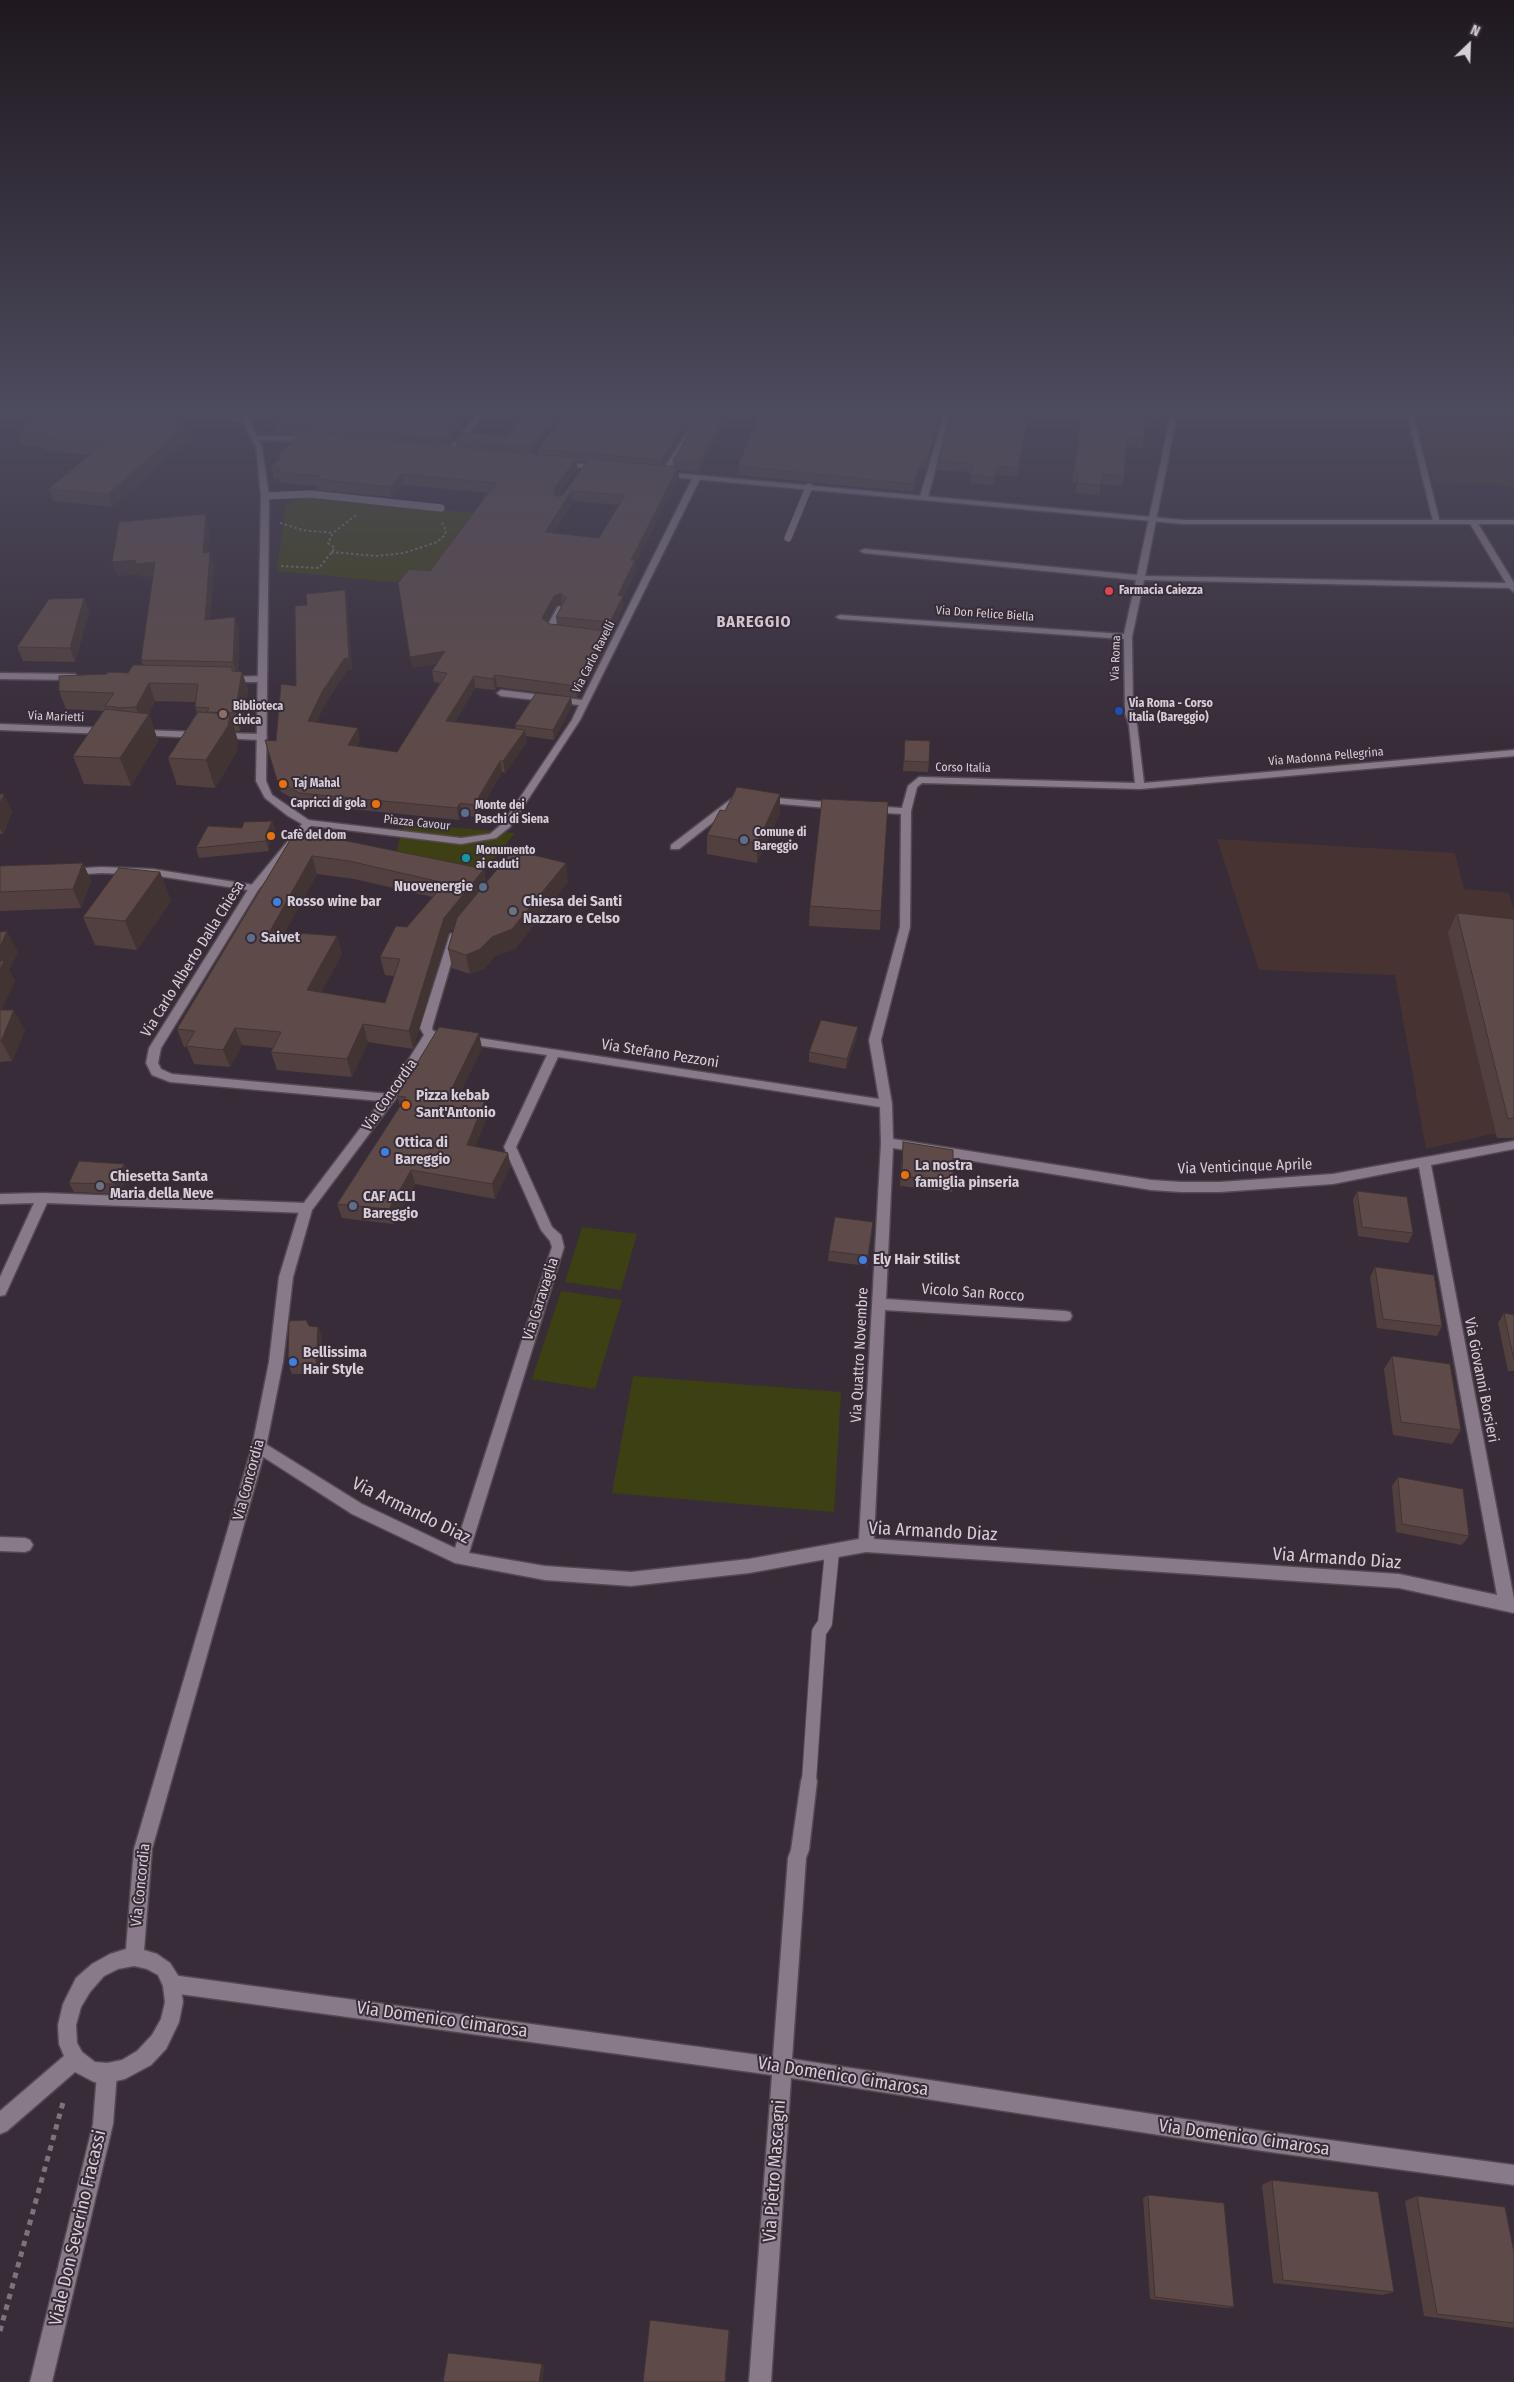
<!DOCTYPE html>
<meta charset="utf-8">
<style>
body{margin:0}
#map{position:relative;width:1514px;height:2382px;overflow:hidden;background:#382c38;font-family:"Fira Sans Condensed",sans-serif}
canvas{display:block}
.north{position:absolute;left:1444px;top:20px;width:50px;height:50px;-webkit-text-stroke:4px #382c38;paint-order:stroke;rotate:24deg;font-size:14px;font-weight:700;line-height:20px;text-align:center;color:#d6ced6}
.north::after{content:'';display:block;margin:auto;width:18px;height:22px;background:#d6ced6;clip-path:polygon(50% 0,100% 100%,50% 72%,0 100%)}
</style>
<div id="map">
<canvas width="1514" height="2382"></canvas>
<div class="north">N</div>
</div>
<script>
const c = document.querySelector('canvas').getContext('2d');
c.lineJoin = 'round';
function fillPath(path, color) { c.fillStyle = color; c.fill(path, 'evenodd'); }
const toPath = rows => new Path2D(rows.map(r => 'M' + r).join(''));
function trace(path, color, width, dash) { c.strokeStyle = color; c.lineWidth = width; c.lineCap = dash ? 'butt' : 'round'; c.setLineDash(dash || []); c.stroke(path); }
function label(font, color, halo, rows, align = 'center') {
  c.font = font + ' "Fira Sans Condensed",sans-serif'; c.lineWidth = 4; c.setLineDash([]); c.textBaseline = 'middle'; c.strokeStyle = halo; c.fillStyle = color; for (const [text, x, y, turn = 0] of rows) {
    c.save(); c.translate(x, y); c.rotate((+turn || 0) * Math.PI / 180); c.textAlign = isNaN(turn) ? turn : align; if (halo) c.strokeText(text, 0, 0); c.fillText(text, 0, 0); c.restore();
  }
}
fillPath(toPath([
 [1416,414,1514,414,1514,486,1433,481],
 [1217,839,1455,853,1464,889,1509,893,1514,910,1514,1135,1492,1134,1426,1149,1395,975,1259,970]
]), '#473332');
fillPath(toPath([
 [319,497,481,514,438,574,393,582,277,571,285,506,299,499],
 [404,823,515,833,479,877,394,861],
 [582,1227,637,1234,621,1290,565,1282],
 [561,1291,622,1300,595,1389,532,1379],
 [633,1376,841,1392,834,1512,612,1493]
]), '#3d4012');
const laneFar1 = toPath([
 [265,496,311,494,441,508],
 [788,538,809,487]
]);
const lane = toPath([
 [809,1781,819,1632,825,1623,832,1552]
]);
const street = toPath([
 [218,414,230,414,249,421,246,423,218,414],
 [477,414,484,414,450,454,446,454,446,452,477,414],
 [944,414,950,414,928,497,924,499,920,497,944,414],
 [1171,414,1177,414,1145,576,1506,583,1469,522,1473,520,1477,522,1514,583,1514,592,1509,588,1144,580,1132,637,1133,713,1137,725,1144,783,1514,750,1514,756,1140,789,922,783,917,787,911,811,910,927,881,1040,892,1104,893,1139,1151,1180,1181,1182,1220,1182,1333,1174,1514,1141,1514,1149,1431,1165,1514,1599,1514,1613,1399,1588,866,1552,749,1573,631,1586,545,1580,455,1563,352,1514,254,1451,252,1447,254,1443,259,1441,264,1443,362,1504,455,1548,552,1247,550,1241,541,1230,504,1147,547,1055,433,1039,394,1101,390,1102,384,1098,424,1035,420,1028,450,934,454,933,459,936,432,1028,433,1031,879,1099,869,1040,900,927,901,814,871,812,866,809,871,806,902,808,908,786,919,777,1135,783,1129,725,1125,713,1124,639,840,619,836,617,840,615,1124,634,1136,580,864,553,860,551,864,549,1137,575,1171,414],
 [558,1057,880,1107,881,1143,859,1539,749,1559,631,1572,545,1566,469,1553,564,1247,561,1235,552,1227,516,1147,558,1057],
 [893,1148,1151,1190,1181,1192,1220,1192,1333,1184,1419,1167,1497,1595,1399,1574,874,1539,885,1310,1065,1321,1070,1320,1072,1316,1070,1312,1065,1311,886,1299,893,1148],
 [1407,414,1413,414,1440,523,1433,521,1407,414],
 [688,431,693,432,667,476,661,476,660,474,688,431],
 [694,475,701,477,580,720,510,827,496,838,461,844,305,825,305,821,308,820,461,838,490,834,503,823,572,720,579,705,501,696,497,693,501,690,582,700,694,475],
 [558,606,565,608,554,629,562,634,558,636,545,630,558,606],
 [0,673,75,674,79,677,75,680,0,679,0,673],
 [227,677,263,676,267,679,263,682,224,682,223,680,227,677],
 [0,724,107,728,112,731,107,734,0,730,0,724],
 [140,730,200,732,205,735,200,738,137,735,135,733,140,730],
 [220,733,262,734,267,737,262,740,217,738,215,736,220,733],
 [741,795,744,796,744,800,740,801,679,849,671,849,671,845,735,796,741,795],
 [763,797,838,803,843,806,838,809,760,802,758,800,763,797],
 [101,867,152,869,254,885,259,888,254,891,152,875,101,873,70,875,65,872,70,869,101,867],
 [43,1193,306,1203,310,1205,312,1208,310,1211,306,1213,47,1203,7,1291,5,1295,0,1296,0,1277,34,1203,0,1204,0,1194,43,1193],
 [0,1537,25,1538,30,1540,33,1545,30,1550,25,1552,0,1551,0,1537],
 [809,1773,815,1775,817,1781,809,1850,806,1858,792,2059,1263,2131,1514,2165,1514,2185,1263,2151,791,2078,771,2382,749,2382,772,2075,172,1993,165,1991,163,1984,165,1977,172,1975,773,2057,788,1858,791,1850,801,1781,803,1775,809,1773],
 [107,2063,114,2066,117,2073,113,2124,52,2382,30,2382,93,2124,97,2073,100,2066,107,2063]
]);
const secondary = toPath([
 [239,414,246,414,257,436,314,437,317,439,314,441,259,440,262,447,269,496,266,781,272,795,313,823,258,890,161,1048,158,1063,161,1069,172,1074,390,1094,396,1098,312,1210,293,1277,283,1362,266,1447,152,1849,144,1950,157,1954,170,1963,179,1977,183,2002,179,2022,166,2049,151,2065,125,2079,107,2083,94,2082,75,2072,7,2131,0,2134,0,2111,64,2056,59,2044,58,2025,63,2004,76,1978,92,1964,110,1954,126,1949,134,1849,252,1447,269,1362,279,1277,300,1208,381,1101,170,1082,152,1075,146,1063,149,1048,249,888,302,824,288,816,265,798,256,781,261,496,256,447,239,414],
 [134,1966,147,1969,158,1975,163,1986,165,2002,161,2019,152,2035,137,2051,122,2060,107,2063,95,2062,82,2052,77,2043,76,2025,81,2007,90,1992,104,1976,118,1969,134,1966],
 [560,462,600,466,604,468,600,470,558,465,558,463,560,462],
 [662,472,1184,520,1514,520,1514,524,1184,524,659,476,658,474,662,472]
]);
trace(laneFar1, '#534952', 8);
trace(lane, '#534952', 16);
trace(street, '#534952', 3);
trace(secondary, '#534952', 3);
trace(toPath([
 [280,523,302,530,333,533],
 [331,552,376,556,404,553,437,542,445,535,446,530,442,523],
 [281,566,319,568,335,548,328,543,333,533,356,515]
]), '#7d737d', 2, [2.5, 2.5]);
trace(toPath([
 [0,2331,64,2099]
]), '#7d737d', 5, [5.5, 5.5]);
trace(laneFar1, '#887a88', 7);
trace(lane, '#887a88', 14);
fillPath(street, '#887a88');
fillPath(secondary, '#887a88');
fillPath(toPath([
 [561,414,531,454,539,454,538,449,566,414,730,414,699,471,678,470,679,478,635,564,636,571,623,598,623,607,611,634,606,633,607,642,593,672,577,698,571,697,572,706,554,740,526,736,527,742,505,773,502,772,476,817,462,815,459,820,303,804,281,792,265,740,276,741,296,686,307,605,345,590,347,601,352,670,347,670,325,704,316,722,360,740,357,746,397,752,440,683,434,682,432,671,436,664,412,668,410,657,430,571,488,493,404,485,392,497,319,490,318,486,280,483,278,478,274,478,271,467,279,460,278,455,299,435,277,433,275,424,452,435,453,440,449,446,456,447,455,441,508,436],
 [688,429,691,430,673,461,673,467,663,466],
 [577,461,587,462,563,494,559,497,558,496,577,468],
 [573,501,619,505,599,538,553,533],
 [562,604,556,617,557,625,550,624,547,622,555,607],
 [497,687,560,695,515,725,516,729,455,722,475,688,495,690],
 [942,414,926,469,921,468,913,492,738,475,738,466],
 [1082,414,1144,439,1142,448,1126,447,1124,476,1122,486,1101,484,1099,495,1075,493,1077,482,1072,482],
 [180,416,183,427,185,427,189,439,112,507,53,501,48,489,90,455,43,450,42,447,22,445,18,433],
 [1005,419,1026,429,1017,476,996,475,993,485,970,483,971,472,937,470,938,461],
 [206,514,209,527,208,552,214,565,210,620,239,630,238,671,242,672,248,690,240,731,235,731,238,741,236,753,215,788,177,785,168,758,197,713,195,707,196,702,155,701,149,714,158,741,131,786,84,784,73,756,104,711,66,709,59,691,128,673,143,666,141,660,153,576,140,577,138,574,117,576],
 [84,598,89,612,75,662,23,661,17,647],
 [905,740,929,762,928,772,903,771],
 [0,794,12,812,3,834,0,834],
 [780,794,780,813,757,863,707,854,707,835,725,811],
 [272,821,275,831,269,844,269,851,199,858,196,848,242,828],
 [290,840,484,869,486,882,568,882,515,949,495,956,484,969,470,974,452,968,448,949,454,927,447,935,413,1049,368,1042,352,1077,277,1070,271,1052,273,1048,242,1045,230,1067,194,1064,187,1047,184,1047,177,1029],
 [317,874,354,879,433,897,380,957,385,975,394,976,385,1003,321,992,342,954,337,936,285,932],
 [83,863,91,881,81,908,0,911,0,866],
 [160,872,171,901,137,950,95,945,83,917],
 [810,906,881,911,880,930,809,926],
 [1457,913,1514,919,1514,1138,1497,1138,1448,933],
 [0,932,18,952,9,970,15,981,1,1010,25,1030,12,1061,0,1062],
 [857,1036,846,1069,809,1062,809,1052],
 [482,1048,460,1093,475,1099,488,1115,475,1147,508,1153,510,1167,495,1199,415,1184,393,1224,342,1218,337,1204,400,1106,397,1096],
 [903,1142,953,1182,952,1192,900,1186],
 [124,1164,129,1174,119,1194,74,1192,69,1183],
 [1357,1191,1413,1233,1408,1243,1358,1236,1353,1200],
 [872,1232,867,1266,828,1261,829,1251],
 [1375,1267,1442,1326,1437,1336,1377,1328,1370,1277],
 [1504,1313,1514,1315,1514,1371,1508,1371,1498,1323],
 [309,1326,318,1327,322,1336,320,1374,292,1374,288,1364],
 [1392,1356,1461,1430,1452,1444,1393,1435,1384,1369],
 [1398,1477,1469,1536,1462,1545,1396,1532,1392,1486],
 [1272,2180,1394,2292,1382,2295,1273,2283,1262,2185],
 [1148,2195,1234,2307,1228,2308,1150,2299,1143,2198],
 [1417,2196,1514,2323,1514,2328,1424,2316,1405,2201]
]), '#51403f');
fillPath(toPath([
 [461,414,469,414,452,435,453,440,447,448,445,440,447,431],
 [554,414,561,414,530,456,529,448],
 [725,414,730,414,699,471,699,462],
 [940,414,942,414,926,469,927,460],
 [180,416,183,428,185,427,189,439,112,507,108,494,173,423],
 [688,421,688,429,661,469,661,460],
 [1027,421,1026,429,1017,476,1018,468],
 [576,458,577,468,555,499,555,505,554,489],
 [922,460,921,468,913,492,913,484],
 [678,467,679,478,635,564,636,571,623,598,623,607,611,634,610,622,618,595,631,560],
 [402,474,404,485,392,497,390,487],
 [572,491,573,501,546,543,545,532],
 [206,514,209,527,207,566,203,553],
 [210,552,214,565,209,634,205,620],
 [136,560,155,562,159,575,140,577,138,574,117,576,112,562],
 [345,590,347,601,352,670,347,670,325,704,312,733,308,721],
 [561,593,562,604,555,607,543,629,542,618,554,596],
 [84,598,89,612,75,662,70,648],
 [235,617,239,630,237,676,233,662],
 [606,631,607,642,593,672,577,698,576,686],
 [445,651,447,662,412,668,410,657],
 [242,672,248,690,240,731,235,713],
 [495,675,497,687,495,690,493,679],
 [474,676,475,688,448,733,446,721],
 [149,683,155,701,149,714,158,741,131,786,120,758,142,724,136,707],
 [571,697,572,706,554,740,553,730],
 [230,714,238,741,236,753,215,788,206,760],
 [358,728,360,740,351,757,348,745],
 [525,730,527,742,505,773,503,761],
 [500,761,502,772,476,817,474,805],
 [4,794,12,812,3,834,0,828,0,803],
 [780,794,780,813,757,863,757,843],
 [460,803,462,815,459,820,457,808],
 [272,821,275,831,269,844,269,851,266,841,266,835],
 [312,856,317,874,276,949,270,931],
 [83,863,91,881,81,908,73,889],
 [566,863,568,882,515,949,495,956,484,969,470,974,466,955,492,937],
 [484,869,487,887,447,935,413,1049,409,1031,444,918],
 [160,872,171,901,137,950,125,921],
 [7,931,18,952,9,970,15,981,0,1013,0,947],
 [337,936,342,954,312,1008,307,990],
 [14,1010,25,1030,12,1061,1,1041],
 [363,1024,368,1042,352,1077,347,1059],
 [858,1027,857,1036,846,1069,847,1059],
 [235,1028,242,1045,230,1067,223,1050],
 [479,1033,482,1048,453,1107,450,1092],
 [485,1100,488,1115,470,1160,467,1145],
 [508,1153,510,1167,495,1199,492,1184],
 [124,1164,129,1174,119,1194,114,1184],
 [411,1170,415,1184,393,1224,389,1209],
 [873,1222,872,1232,867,1266,868,1256],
 [318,1327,322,1336,320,1374,316,1364],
 [729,2330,730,2333,726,2382,725,2382],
 [542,2364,545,2366,542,2382,539,2382]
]), '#423433');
const building = toPath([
 [42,414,164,414,180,416,173,423,180,423,176,426,185,427,108,494,48,489,103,444,39,438,43,435,18,433,42,414],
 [287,414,461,414,447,431,452,432,445,440,275,424,287,414],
 [524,414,554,414,529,448,455,441,462,432,508,436,524,414],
 [566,414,725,414,699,462,673,461,694,425,693,422,688,421,661,460,538,449,566,414],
 [760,414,940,414,927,460,922,460,913,484,738,466,760,414],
 [950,414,1005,414,1005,419,1027,421,1018,468,997,466,994,477,970,475,973,464,938,461,950,414],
 [1082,414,1145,414,1144,439,1127,437,1124,476,1102,474,1101,485,1077,483,1078,472,1074,472,1082,414],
 [302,432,576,458,554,489,554,494,559,497,563,494,589,459,678,467,631,560,635,560,618,595,623,596,610,622,556,617,566,598,561,593,554,596,542,618,550,624,606,631,592,660,576,686,495,675,493,679,474,676,446,721,525,730,503,761,500,761,474,805,460,803,457,808,299,793,277,780,265,740,276,741,281,684,296,686,295,606,307,605,306,594,345,590,349,658,344,659,322,692,308,721,358,728,348,745,397,752,447,673,432,671,445,651,410,657,398,583,409,569,430,571,496,483,402,474,390,487,317,479,320,476,277,472,281,468,271,467,283,456,278,455,302,432],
 [572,491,625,495,599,538,545,532,572,491],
 [206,514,203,553,210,552,205,620,235,617,233,662,141,660,155,562,135,564,136,560,112,562,119,522,206,514],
 [84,598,70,648,17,647,49,599,84,598],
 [133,665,232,667,232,671,242,672,235,713,207,712,209,708,195,707,198,684,149,683,136,707,115,708,116,707,105,706,114,693,59,691,59,676,107,674,107,672,128,673,133,665],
 [536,693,571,697,553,730,515,725,536,693],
 [105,709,149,714,120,758,73,756,105,709],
 [198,712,230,714,228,726,206,760,168,758,198,712],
 [905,740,930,741,929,762,904,761,905,740],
 [737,787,780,794,757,843,707,835,720,810,725,811,737,787],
 [0,794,4,794,0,803,0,794],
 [822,799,888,802,881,911,810,906,822,799],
 [272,821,266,835,266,841,196,848,208,826,242,828,244,822,272,821],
 [300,836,337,839,484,869,444,918,409,1031,363,1024,347,1059,271,1052,281,1032,235,1028,223,1050,186,1046,195,1031,177,1029,290,840,294,840,300,836],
 [312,856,349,861,445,883,407,927,396,926,380,957,400,959,385,1003,307,990,337,936,270,931,312,856],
 [513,850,566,863,512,929,492,937,480,949,466,955,448,949,457,918,513,850],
 [83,863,73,889,0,892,0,866,83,863],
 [119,868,160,872,125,921,83,917,119,868],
 [1457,913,1514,919,1514,1118,1508,1119,1457,913],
 [7,931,0,947,0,932,7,931],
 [0,961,4,961,0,970,0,961],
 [0,1010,14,1010,1,1041,0,1041,0,1010],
 [821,1020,858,1027,847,1059,809,1052,821,1020],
 [439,1027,479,1033,450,1092,474,1096,473,1099,485,1100,467,1145,508,1153,492,1184,411,1170,389,1209,337,1204,406,1097,397,1096,439,1027],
 [903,1142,953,1150,953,1182,902,1176,903,1142],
 [79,1161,124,1164,114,1184,69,1183,79,1161],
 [1357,1191,1407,1197,1413,1233,1362,1227,1357,1191],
 [835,1217,873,1222,868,1256,829,1251,835,1217],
 [1375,1267,1434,1275,1442,1326,1383,1319,1375,1267],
 [1504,1313,1514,1315,1514,1360,1504,1313],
 [306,1320,309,1326,318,1327,316,1364,288,1364,289,1321,306,1320],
 [1392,1356,1450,1364,1461,1430,1401,1422,1392,1356],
 [1398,1477,1463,1489,1469,1536,1402,1524,1398,1477],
 [1272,2180,1378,2192,1394,2292,1283,2280,1272,2180],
 [1148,2195,1224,2203,1234,2307,1155,2297,1148,2195],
 [1417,2196,1505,2207,1514,2252,1514,2323,1437,2314,1417,2196],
 [650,2320,729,2330,725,2382,643,2382,650,2320],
 [448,2353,542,2364,539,2382,443,2382,448,2353]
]);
fillPath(building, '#5e4b49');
trace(building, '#423433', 1);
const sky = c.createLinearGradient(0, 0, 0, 748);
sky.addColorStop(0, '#1f181f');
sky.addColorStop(0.55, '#4d4b5e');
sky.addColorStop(1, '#4d4b5e00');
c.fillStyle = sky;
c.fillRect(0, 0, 1514, 748);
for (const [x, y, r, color] of [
 [1109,591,5,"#e0444e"],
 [1119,711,5,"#1a4fb4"],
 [223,714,5,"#8d6e63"],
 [283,784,5,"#e8710a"],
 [376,804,5,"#e8710a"],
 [465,813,5,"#5c6f8a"],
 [271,836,5,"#e8710a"],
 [744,840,5,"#5c6f8a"],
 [466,858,5,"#0f9aa8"],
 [483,887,5,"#5c6f8a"],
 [277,902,5,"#3f7fe0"],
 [513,911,5,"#6b7280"],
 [251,938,5,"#5c6f8a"],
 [406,1105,5,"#e8710a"],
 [385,1152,5,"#3f7fe0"],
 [905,1175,5,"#e8710a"],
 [100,1186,5,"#6b7280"],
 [353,1206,5,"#5c6f8a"],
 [863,1260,5,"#3f7fe0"],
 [293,1362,5,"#3f7fe0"]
]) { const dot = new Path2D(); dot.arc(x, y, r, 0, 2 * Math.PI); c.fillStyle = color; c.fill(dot); trace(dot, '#382c38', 2); }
label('bold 12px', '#d6ced6', '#382c38', [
 ["Farmacia Caiezza",1119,591],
 ["Via Roma - Corso",1129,704],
 ["Italia (Bareggio)",1129,718],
 ["Biblioteca",233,707],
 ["civica",233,721],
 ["Taj Mahal",293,784],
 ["Capricci di gola",366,804,"right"],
 ["Monte dei",475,806],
 ["Paschi di Siena",475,820],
 ["Comune di",754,833],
 ["Bareggio",754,847],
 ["Cafè del dom",281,836],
 ["Monumento",476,851],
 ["ai caduti",476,865]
], 'left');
label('12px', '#d6ced6', '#382c38', [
 ["Via Don Felice Biella",985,614,4],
 ["Via Carlo Ravelli",594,657,-63],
 ["Via Roma",1116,658,-88],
 ["Via Marietti",56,717,2],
 ["Via Madonna Pellegrina",1326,757,-5],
 ["Corso Italia",963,768,1],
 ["Piazza Cavour",417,823,6]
]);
label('bold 15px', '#d6ced6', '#382c38', [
 ["Nuovenergie",473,887,"right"],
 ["Rosso wine bar",287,902],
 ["Chiesa dei Santi",523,902],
 ["Nazzaro e Celso",523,919],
 ["Saivet",261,938],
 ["Pizza kebab",416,1096],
 ["Sant'Antonio",416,1113],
 ["Ottica di",395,1143],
 ["Bareggio",395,1160],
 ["La nostra",915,1166],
 ["famiglia pinseria",915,1183],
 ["Chiesetta Santa",110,1177],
 ["Maria della Neve",110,1194],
 ["CAF ACLI",363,1197],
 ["Bareggio",363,1214],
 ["Ely Hair Stilist",873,1260],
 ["Bellissima",303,1353],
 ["Hair Style",303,1370]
], 'left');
label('15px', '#d6ced6', '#382c38', [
 ["Via Carlo Alberto Dalla Chiesa",193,959,-58],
 ["Via Stefano Pezzoni",660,1054,9],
 ["Via Concordia",390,1095,-55],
 ["Via Venticinque Aprile",1245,1167,-2],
 ["Vicolo San Rocco",973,1293,4],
 ["Via Garavaglia",541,1299,-72],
 ["Via Quattro Novembre",860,1355,-87],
 ["Via Giovanni Borsieri",1481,1380,79],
 ["Via Concordia",249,1480,-75],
 ["Via Concordia",141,1885,-84]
]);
c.letterSpacing = '1px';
label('bold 16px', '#d2c3d1', '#382c38', [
 ["BAREGGIO",754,623]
]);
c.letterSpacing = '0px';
label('18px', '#d6ced6', '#382c38', [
 ["Via Armando Diaz",411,1511,26],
 ["Via Armando Diaz",933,1532,3],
 ["Via Armando Diaz",1337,1559,4],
 ["Via Domenico Cimarosa",442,2020,8],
 ["Via Domenico Cimarosa",843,2077,9],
 ["Via Domenico Cimarosa",1244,2138,8],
 ["Via Pietro Mascagni",775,2171,-86],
 ["Viale Don Severino Fracassi",78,2228,-77]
]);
</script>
